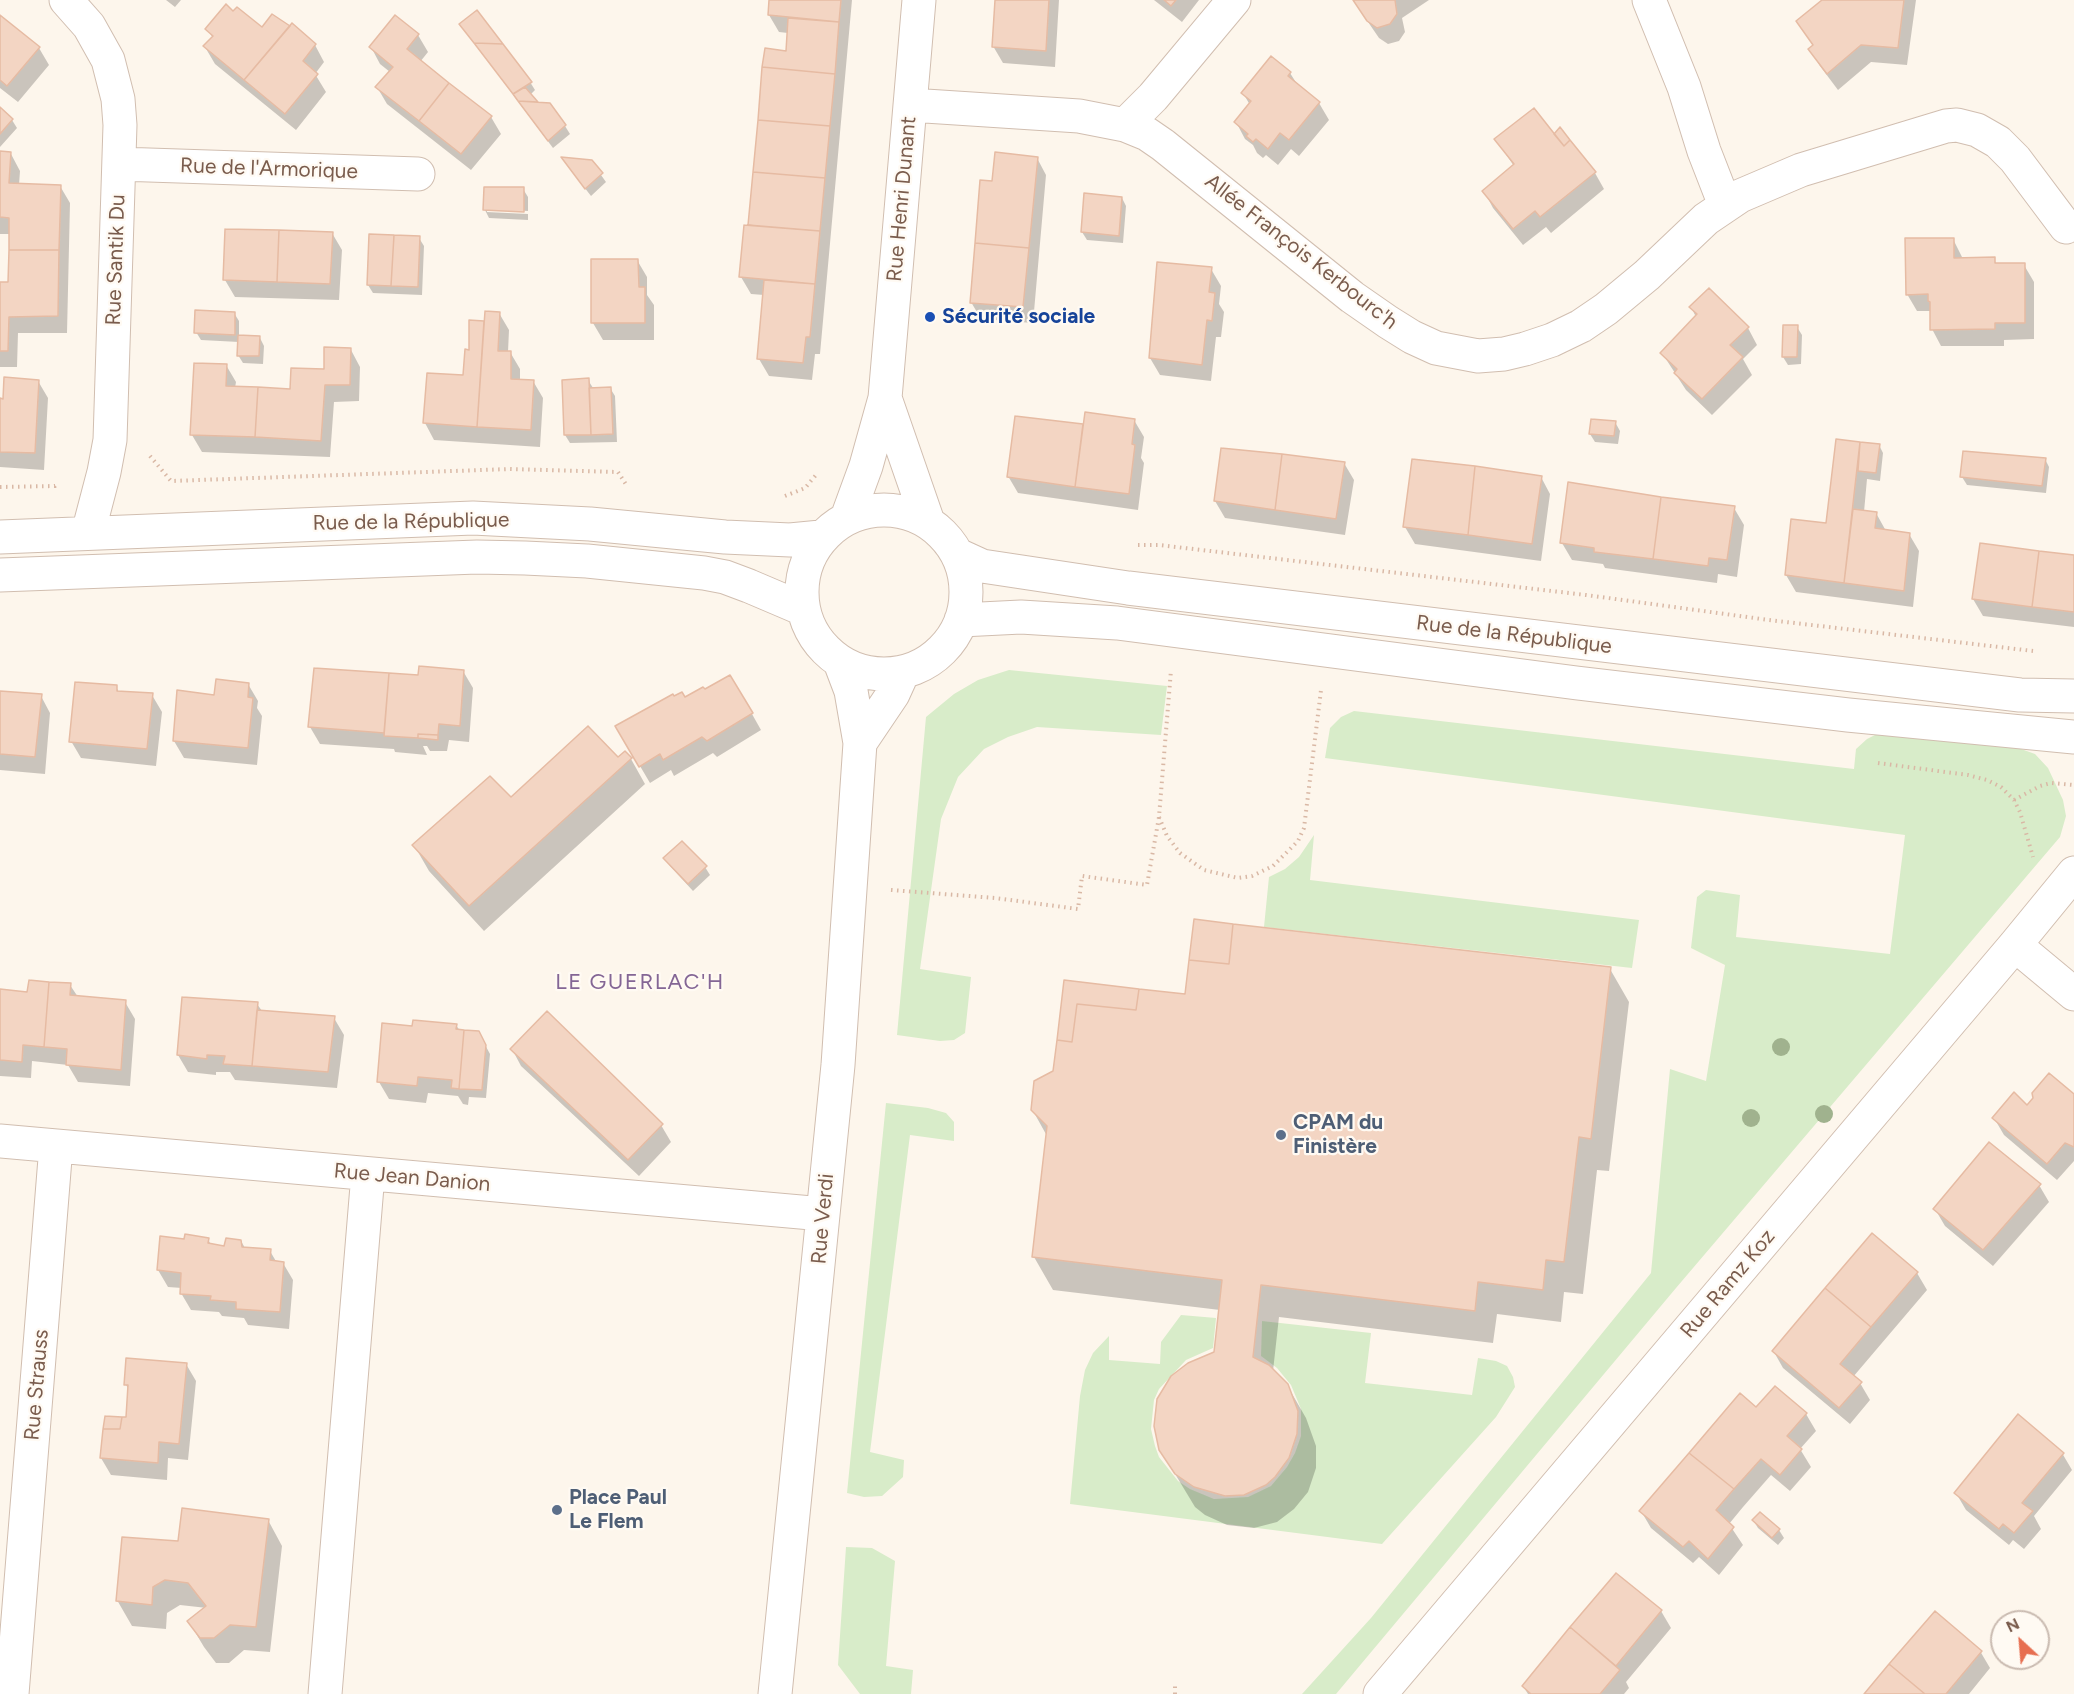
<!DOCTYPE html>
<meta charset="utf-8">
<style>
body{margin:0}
#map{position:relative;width:2074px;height:1694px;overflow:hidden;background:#fdf6ec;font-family:Figtree,sans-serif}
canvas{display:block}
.north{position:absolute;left:1990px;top:1610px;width:60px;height:60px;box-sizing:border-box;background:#fffaf3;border:2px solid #cabbb1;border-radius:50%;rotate:334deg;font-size:16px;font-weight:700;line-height:24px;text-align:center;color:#7a5c4d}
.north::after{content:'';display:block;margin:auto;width:21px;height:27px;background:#e76f51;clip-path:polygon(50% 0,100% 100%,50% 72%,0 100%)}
</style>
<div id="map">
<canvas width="2074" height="1694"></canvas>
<div class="north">N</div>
</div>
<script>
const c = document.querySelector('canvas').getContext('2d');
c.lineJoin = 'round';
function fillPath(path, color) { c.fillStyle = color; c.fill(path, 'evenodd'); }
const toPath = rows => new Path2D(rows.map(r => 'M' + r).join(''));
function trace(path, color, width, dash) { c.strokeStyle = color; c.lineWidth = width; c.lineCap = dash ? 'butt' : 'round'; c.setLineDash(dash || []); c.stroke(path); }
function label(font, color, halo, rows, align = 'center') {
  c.font = font + ' Figtree,sans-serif'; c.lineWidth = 4.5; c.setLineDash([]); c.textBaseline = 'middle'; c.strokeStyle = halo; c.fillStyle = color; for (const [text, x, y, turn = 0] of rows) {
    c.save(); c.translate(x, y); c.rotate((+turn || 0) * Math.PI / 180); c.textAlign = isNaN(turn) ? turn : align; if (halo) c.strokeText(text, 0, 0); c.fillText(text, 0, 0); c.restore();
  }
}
fillPath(toPath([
 [1009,670,1167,686,1161,735,1037,727,1008,737,984,749,958,777,941,819,920,969,971,977,965,1033,954,1040,940,1041,897,1035,926,717,954,694,978,680],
 [1354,711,1854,769,1856,749,1867,739,1883,731,2010,745,2035,754,2048,768,2063,800,2066,816,2060,837,1676,1288,1336,1694,1302,1694,1371,1618,1651,1273,1670,1069,1706,1081,1725,965,1691,948,1697,897,1706,890,1740,895,1736,937,1890,954,1905,835,1325,758,1330,728,1341,717],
 [1314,835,1310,880,1639,920,1632,968,1264,927,1269,877,1285,869,1299,857],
 [886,1103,928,1108,946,1113,954,1122,954,1141,910,1135,870,1452,904,1460,903,1477,882,1496,864,1497,847,1493],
 [1181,1315,1216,1318,1213,1348,1186,1360,1159,1389,1154,1400,1151,1429,1155,1446,1159,1457,1178,1481,1190,1489,1214,1499,1248,1497,1271,1486,1287,1467,1295,1453,1301,1436,1301,1409,1291,1385,1277,1368,1261,1356,1262,1321,1371,1333,1365,1383,1472,1395,1478,1358,1496,1361,1507,1366,1513,1377,1515,1387,1496,1417,1382,1544,1070,1504,1080,1396,1085,1370,1093,1353,1109,1336,1109,1360,1160,1364,1161,1342],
 [846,1547,872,1548,895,1561,886,1666,913,1670,911,1694,860,1694,838,1665]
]), '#d8ecc9');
fillPath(toPath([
 [166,0,181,0,175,7],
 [771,0,852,0,820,354,815,354,812,380,769,376,759,359,764,295,751,294,741,277,750,226,766,50,787,53,788,33,779,32,769,15],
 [998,0,1059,0,1055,67,1003,63,993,46],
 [1154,0,1199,0,1182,22],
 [1353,0,1429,0,1402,18,1405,32,1399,41,1388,44,1379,38],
 [1824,0,1916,0,1907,65,1871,62,1838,90,1820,66,1810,50,1814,46,1798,21],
 [234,13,262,30,315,45,324,62,315,74,326,92,296,130,215,64,205,47,213,38,207,29],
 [0,17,39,48,49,65,18,102,0,88],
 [395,17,418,35,428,52,420,62,491,117,501,134,471,170,387,104,377,87,390,72,380,64,371,47],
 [466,32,530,82,535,90,530,95,537,104,565,126,570,134,553,148],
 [1290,73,1297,84,1319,103,1329,120,1299,156,1291,149,1278,165,1266,155,1263,158,1257,153,1253,145,1245,139,1236,122,1250,105,1243,93],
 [0,109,12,120,17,128,0,147],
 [1496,140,1558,141,1595,173,1604,189,1551,233,1546,227,1523,245,1493,208,1484,191,1514,166],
 [0,153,11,154,20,171,19,185,60,186,70,203,67,333,18,333,17,367,0,367,0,284,9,284,10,234,0,234],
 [1037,158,1046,175,1033,323,981,319,971,302,993,183],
 [591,161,606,182,591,196,567,165],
 [523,189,528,197,528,211,487,209,487,212,528,214,528,220,489,218,485,210],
 [1122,198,1126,206,1123,243,1087,240,1082,232],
 [332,233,342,250,339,300,235,297,225,280],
 [419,238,424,246,422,295,373,293,368,285],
 [1953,239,1963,259,1994,259,1997,265,2024,265,2034,282,2034,339,2004,340,2004,346,1941,346,1932,329,1932,311,1917,311,1907,294],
 [637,260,647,277,647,295,654,305,654,340,603,340,593,323],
 [1211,269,1221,286,1219,304,1224,312,1221,337,1216,337,1211,381,1160,375,1150,358],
 [1691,307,1748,328,1757,345,1743,359,1752,375,1712,415,1686,390,1662,353,1696,317],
 [234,313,239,321,239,337,260,338,264,346,263,364,243,363,238,355,239,342,201,340,196,332],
 [499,313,509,330,508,352,510,352,520,369,520,381,533,381,543,398,540,447,434,440,425,423,464,376,470,352,470,322,485,322],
 [1797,327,1802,335,1801,364,1788,365,1783,357],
 [351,350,360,367,359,401,334,402,330,457,202,452,192,435,226,365,236,382,235,388,292,390,325,370],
 [588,380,593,388,610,388,615,396,617,442,570,443,565,435],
 [38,381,48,398,44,470,0,467,0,400,5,400],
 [1017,417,1084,425,1134,420,1144,437,1141,458,1144,463,1138,510,1018,493,1008,476],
 [1592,420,1615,422,1620,431,1618,444,1595,442,1590,434],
 [1837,441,1879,445,1883,453,1880,481,1867,479,1864,512,1876,513,1886,531,1909,534,1919,551,1913,607,1796,592,1786,575,1828,524],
 [2045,459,2049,467,2046,493,1967,485,1962,477],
 [1344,463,1354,480,1345,535,1225,518,1215,501],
 [1541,477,1550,494,1541,561,1415,544,1405,527],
 [1604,491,1734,508,1744,525,1737,577,1718,574,1717,583,1605,568,1603,564,1572,560,1562,543],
 [2074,556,2074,627,1983,616,1973,599],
 [315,669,419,676,463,671,473,688,469,742,449,740,447,751,430,751,427,746,423,746,427,755,395,752,394,749,320,744,310,727],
 [248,684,258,701,257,708,262,716,257,765,184,758,174,741,216,696],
 [116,687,119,692,152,695,162,712,156,766,81,758,71,741],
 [0,692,41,696,50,713,45,774,0,770],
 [752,714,761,730,717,757,713,753,674,776,671,770,650,783,617,727],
 [618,759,631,759,645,784,484,931,429,871,414,845],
 [665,858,705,867,710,875,693,891,670,866],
 [1610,969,1629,1002,1609,1171,1597,1170,1583,1294,1564,1292,1561,1322,1497,1314,1493,1343,1279,1317,1273,1371,1287,1385,1306,1418,1316,1446,1316,1468,1308,1492,1294,1509,1277,1522,1254,1528,1227,1525,1205,1515,1195,1507,1160,1449,1216,1353,1220,1310,1053,1290,1034,1257,1047,1136,1032,1109,1186,996],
 [70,985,78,997,125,1002,135,1019,130,1086,78,1082,68,1065,32,1061,31,1078,0,1076,0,990,29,993],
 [257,1004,262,1011,334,1018,344,1035,337,1088,235,1080,230,1072,216,1072,216,1075,188,1072,178,1055],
 [456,1025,460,1031,483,1041,490,1054,486,1098,469,1097,468,1105,463,1104,458,1096,428,1093,426,1103,389,1099,379,1082,414,1027],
 [512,1049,661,1125,671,1142,639,1176,521,1066],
 [2074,1096,2074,1161,2057,1180,2004,1135,1994,1118,2027,1107],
 [2039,1185,2049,1202,1993,1266,1945,1226,1935,1209],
 [208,1239,211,1245,226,1247,241,1241,245,1248,270,1251,277,1263,283,1263,293,1280,289,1329,248,1325,244,1318,222,1316,219,1312,191,1310,181,1293,182,1288,168,1287,158,1270,186,1241],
 [1917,1273,1927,1290,1853,1377,1860,1383,1870,1400,1850,1424,1783,1368,1774,1352],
 [186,1364,196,1381,188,1460,168,1458,167,1480,111,1475,101,1458,127,1418,129,1390,126,1385],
 [1756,1409,1806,1414,1816,1431,1800,1449,1811,1467,1790,1491,1771,1475,1743,1507,1729,1524,1743,1545,1719,1575,1699,1557,1693,1563,1651,1528,1641,1511],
 [2062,1453,2072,1470,2034,1516,2041,1529,2024,1549,2013,1540,2009,1545,1966,1510,1956,1493],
 [268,1520,282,1546,270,1652,244,1650,229,1663,216,1663,204,1647,189,1622,207,1608,180,1605,167,1613,166,1629,132,1626,117,1600,180,1543],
 [1753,1520,1779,1530,1784,1538,1778,1545,1758,1528],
 [1616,1575,1661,1611,1671,1628,1626,1682,1629,1688,1624,1694,1528,1694,1523,1686],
 [1980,1651,1990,1668,1969,1694,1867,1694]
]), '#0003');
const building = toPath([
 [769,0,841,0,839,22,768,15,769,0],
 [995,0,1049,0,1046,51,992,47,995,0],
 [1164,0,1176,0,1171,6,1164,0],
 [1353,0,1395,0,1397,14,1390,24,1377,28,1367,21,1353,0],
 [1822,0,1904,0,1898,48,1861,45,1827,74,1808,49,1813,45,1796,21,1822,0],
 [226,4,233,11,237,7,262,27,272,14,290,26,244,80,203,46,213,36,205,29,226,4],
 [477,10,503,44,474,43,459,24,477,10],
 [0,15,40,47,7,86,0,80,0,15],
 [395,15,419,34,407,49,449,83,419,121,375,87,393,67,369,47,395,15],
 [788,18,839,22,835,74,762,67,765,48,786,51,788,18],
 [292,23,316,44,303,61,318,74,285,114,244,80,292,23],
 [474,43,503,44,532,82,513,94,474,43],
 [1271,56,1291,72,1288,76,1320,102,1289,140,1280,133,1268,149,1256,139,1253,142,1246,136,1248,134,1234,122,1251,101,1241,93,1271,56],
 [762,67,835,74,830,126,758,120,762,67],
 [449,83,492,116,461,154,419,121,449,83],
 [525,87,538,102,518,101,513,94,525,87],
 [518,101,550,103,566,125,548,141,518,101],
 [0,107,13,119,0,134,0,107],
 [1534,108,1564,146,1570,140,1596,172,1540,217,1535,211,1513,229,1482,191,1514,164,1494,139,1534,108],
 [758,120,830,126,825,178,753,172,758,120],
 [1560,127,1570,140,1564,146,1554,134,1560,127],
 [0,151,11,152,9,183,61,185,59,250,9,250,9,218,0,217,0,151],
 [995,152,1038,157,1029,248,975,243,980,180,992,181,995,152],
 [561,157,592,160,603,173,585,189,561,157],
 [753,172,825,178,820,231,748,225,753,172],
 [484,187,524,187,524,212,483,210,484,187],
 [1084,193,1122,197,1119,236,1081,232,1084,193],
 [744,225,820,231,815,284,739,277,744,225],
 [225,229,279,230,277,282,223,280,225,229],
 [279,230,333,232,330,284,277,282,279,230],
 [369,234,394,235,391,286,367,285,369,234],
 [394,235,420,236,418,287,391,286,394,235],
 [1905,238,1954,238,1954,258,1995,257,1995,263,2025,263,2025,323,1995,323,1995,329,1930,330,1930,302,1928,301,1928,294,1906,295,1905,238],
 [975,243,1029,248,1023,307,970,303,975,243],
 [9,250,59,250,58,316,9,317,8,351,0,351,0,282,8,282,9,250],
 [591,259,638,259,639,287,645,287,645,323,591,323,591,259],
 [1157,262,1212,267,1209,292,1215,293,1212,321,1207,320,1202,365,1149,358,1157,262],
 [764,280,815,284,810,337,806,337,803,363,757,359,764,280],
 [1709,288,1749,327,1730,345,1743,357,1702,399,1674,373,1677,369,1660,353,1697,314,1689,307,1709,288],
 [195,310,235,312,235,335,194,333,195,310],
 [485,311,500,312,498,351,511,351,511,379,534,380,531,430,477,427,485,311],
 [469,320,484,321,477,427,423,423,427,373,463,375,465,349,469,350,469,320],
 [1783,325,1798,325,1797,357,1782,357,1783,325],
 [238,335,260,336,259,356,237,356,238,335],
 [324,347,351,348,350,385,325,385,321,441,255,437,258,387,290,389,291,368,324,369,324,347],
 [194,363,227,364,226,386,258,387,255,437,190,435,194,363],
 [4,377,39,380,35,453,0,452,0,398,3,399,4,377],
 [589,378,591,435,564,435,562,380,589,378],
 [611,387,613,434,591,435,589,388,611,387],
 [1085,412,1135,419,1132,444,1135,445,1129,494,1075,487,1085,412],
 [1015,416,1083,424,1075,487,1007,477,1015,416],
 [1591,419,1616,421,1614,436,1589,434,1591,419],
 [1836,439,1860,442,1844,583,1785,575,1791,519,1826,523,1836,439],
 [1860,442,1880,444,1876,473,1858,471,1860,442],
 [1221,448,1282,454,1275,510,1214,501,1221,448],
 [1963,451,2046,458,2042,486,1960,477,1963,451],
 [1282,454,1345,462,1336,519,1275,510,1282,454],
 [1412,459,1475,466,1468,535,1403,527,1412,459],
 [1475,466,1542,476,1532,544,1468,535,1475,466],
 [1568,482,1661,497,1653,559,1594,552,1594,548,1560,543,1568,482],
 [1661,497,1735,506,1727,560,1709,558,1708,566,1653,559,1661,497],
 [1853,509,1877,512,1875,528,1910,533,1904,591,1844,583,1853,509],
 [1980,543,2039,551,2032,607,1972,599,1980,543],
 [2039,551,2074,555,2074,612,2032,607,2039,551],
 [419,666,464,670,460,726,439,724,438,735,418,734,418,738,384,736,389,673,418,675,419,666],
 [314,668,389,673,384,733,308,727,314,668],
 [730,675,753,713,707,741,702,737,663,760,660,754,639,767,615,726,673,694,674,696,682,692,685,697,703,687,705,689,730,675],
 [216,679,249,683,248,697,253,698,248,748,173,741,177,690,214,695,216,679],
 [75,682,117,685,117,691,153,693,147,749,69,742,75,682],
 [0,691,42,694,35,757,0,754,0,691],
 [588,726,618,757,625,751,632,758,469,906,412,845,490,776,511,797,588,726],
 [418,734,438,735,438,740,418,738,418,734],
 [682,841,707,866,688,884,663,858,682,841],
 [1194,919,1233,924,1229,964,1189,960,1194,919],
 [1233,924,1611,967,1591,1139,1579,1137,1564,1262,1546,1260,1543,1290,1478,1282,1475,1311,1261,1285,1253,1357,1269,1365,1288,1384,1298,1411,1297,1434,1289,1458,1275,1477,1266,1485,1244,1495,1225,1496,1194,1487,1175,1474,1159,1450,1154,1426,1157,1399,1171,1376,1188,1363,1214,1352,1222,1280,1032,1257,1047,1126,1031,1110,1034,1081,1053,1071,1057,1040,1072,1042,1077,1004,1136,1010,1139,989,1185,994,1189,960,1229,964,1233,924],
 [29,980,49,982,44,1047,23,1045,22,1062,0,1060,0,989,27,992,29,980],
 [1064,980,1139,989,1136,1010,1077,1004,1072,1042,1057,1040,1064,980],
 [49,982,71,983,70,995,126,1000,121,1070,66,1065,67,1049,44,1047,49,982],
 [182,997,258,1002,252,1066,223,1064,225,1056,207,1055,207,1059,177,1055,182,997],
 [257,1010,335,1016,328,1072,252,1066,257,1010],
 [547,1011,663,1124,628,1160,510,1049,547,1011],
 [413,1020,457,1024,456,1029,464,1030,459,1089,451,1088,452,1080,418,1077,417,1086,377,1082,382,1023,412,1026,413,1020],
 [464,1030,479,1031,486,1045,482,1090,459,1089,464,1030],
 [2049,1073,2074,1094,2074,1147,2065,1143,2047,1164,1992,1118,2014,1092,2027,1105,2033,1098,2032,1093,2049,1073],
 [1989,1142,2041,1184,1983,1250,1933,1209,1989,1142],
 [1872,1233,1918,1272,1871,1327,1825,1288,1872,1233],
 [185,1234,209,1238,208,1243,224,1246,226,1238,241,1240,242,1247,271,1249,270,1260,284,1262,280,1312,236,1309,236,1302,210,1300,211,1296,180,1294,181,1273,157,1270,160,1236,184,1239,185,1234],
 [1825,1288,1871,1327,1840,1364,1862,1382,1839,1408,1772,1351,1825,1288],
 [126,1358,187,1363,179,1444,159,1442,158,1463,100,1458,103,1429,120,1429,122,1417,126,1417,128,1385,124,1385,126,1358],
 [1775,1386,1807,1413,1787,1436,1802,1449,1780,1475,1761,1459,1734,1489,1689,1453,1740,1393,1756,1407,1775,1386],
 [2018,1414,2064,1453,2022,1503,2033,1511,2014,1533,2003,1524,1999,1529,1954,1493,2018,1414],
 [105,1416,122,1417,120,1429,103,1429,105,1416],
 [1689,1453,1734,1489,1716,1510,1734,1527,1708,1559,1689,1541,1683,1547,1639,1511,1689,1453],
 [182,1508,269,1519,256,1627,230,1625,214,1638,200,1638,187,1621,206,1606,188,1583,165,1580,153,1587,152,1605,116,1601,122,1537,178,1541,182,1508],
 [1760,1512,1780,1529,1772,1538,1752,1520,1760,1512],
 [1616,1573,1662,1610,1616,1666,1570,1627,1616,1573],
 [1935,1611,1982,1651,1946,1694,1925,1694,1889,1664,1935,1611],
 [1570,1627,1620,1670,1600,1694,1531,1694,1522,1686,1570,1627],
 [1889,1664,1925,1694,1864,1694,1889,1664]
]);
fillPath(building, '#f3d5c3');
trace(building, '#e6bba3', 1.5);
const minor = toPath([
 [66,0,89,26,108,60,118,99,120,125,110,440,104,472,88,533],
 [1649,0,1684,87,1704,151,1725,205],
 [910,105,1079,116,1125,125,1147,134,1163,145,1352,297,1388,322,1412,337,1436,348,1478,356,1504,354,1525,349,1552,340,1581,326,1606,309,1647,275,1706,219,1740,196,1801,170,1946,126,1957,125,1977,130,1998,142,2015,159,2066,227],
 [1125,125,1153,97,1234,0],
 [119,164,418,174],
 [885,398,928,522],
 '802 592a82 82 0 1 1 164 0a82 82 0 1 1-164 0Z',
 [847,518,866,466,885,398,919,0],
 [0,537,473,518,590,524,725,537,790,540,821,537],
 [958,555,982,566,1128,588,2020,695,2074,696],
 [0,575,477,557,525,558,587,561,704,573,725,577,749,586,803,609],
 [961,620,1021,617,1117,623,1577,683,1848,715,2074,737],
 [860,743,893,694,903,672],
 [2015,945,2074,994],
 [0,1141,823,1214],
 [12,1694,56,1146],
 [325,1694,368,1174],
 [775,1694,838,1065,860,743,851,691,840,662],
 [1380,1694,2015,945,2074,873]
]);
trace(minor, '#d1beb0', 35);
trace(toPath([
 [150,456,171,481,510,469,618,472,627,486],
 [0,487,55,486,58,483],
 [785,496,805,488,816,475],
 [1138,545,1159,545,1586,595,1769,620,2033,651],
 [1878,763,1968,775,1987,780,2001,787,2014,800,2020,812,2033,857],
 [2014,800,2040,786,2051,783,2074,785],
 [1159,817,1167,836,1180,853,1204,870,1238,878,1252,876,1273,866,1298,841,1304,828,1321,690],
 [891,890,995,898,1078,909,1082,876,1147,885,1159,817,1171,670],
 [1175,1694,1175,1685]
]), '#d9b8a5', 4, [1.5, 4.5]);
trace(minor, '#fff', 33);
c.fillStyle = '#a0b28e';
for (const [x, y] of [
 [1781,1047],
 [1824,1114],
 [1751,1118]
]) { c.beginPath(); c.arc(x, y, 9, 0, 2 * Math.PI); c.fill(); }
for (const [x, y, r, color] of [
 [930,317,6,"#1a4fb4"],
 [1281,1135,6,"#5c6f8a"],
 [557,1510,6,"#5c6f8a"]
]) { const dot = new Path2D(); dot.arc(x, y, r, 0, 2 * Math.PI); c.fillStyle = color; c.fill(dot); trace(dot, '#fffaf3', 2); }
label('21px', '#7a5c4d', '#fffaf3', [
 ["Rue de l'Armorique",269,169,2],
 ["Rue Henri Dunant",902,199,-85],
 ["Allée François Kerbourc'h",1301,252,38],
 ["Rue Santik Du",116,260,-88],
 ["Rue de la République",411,522,-1],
 ["Rue de la République",1514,635,7],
 ["Rue Jean Danion",412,1178,5],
 ["Rue Verdi",823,1219,-85],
 ["Rue Ramz Koz",1728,1284,-50],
 ["Rue Strauss",37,1385,-85]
]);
label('bold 21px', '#164399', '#fffaf3', [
 ["Sécurité sociale",942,317]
], 'left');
label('bold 21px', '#4e5e75', '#fffaf3', [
 ["CPAM du",1293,1123],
 ["Finistère",1293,1147],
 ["Place Paul",569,1498],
 ["Le Flem",569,1522]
], 'left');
c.letterSpacing = '1.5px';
label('22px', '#846695', '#fffaf3', [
 ["LE GUERLAC'H",640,983]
]);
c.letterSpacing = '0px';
</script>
